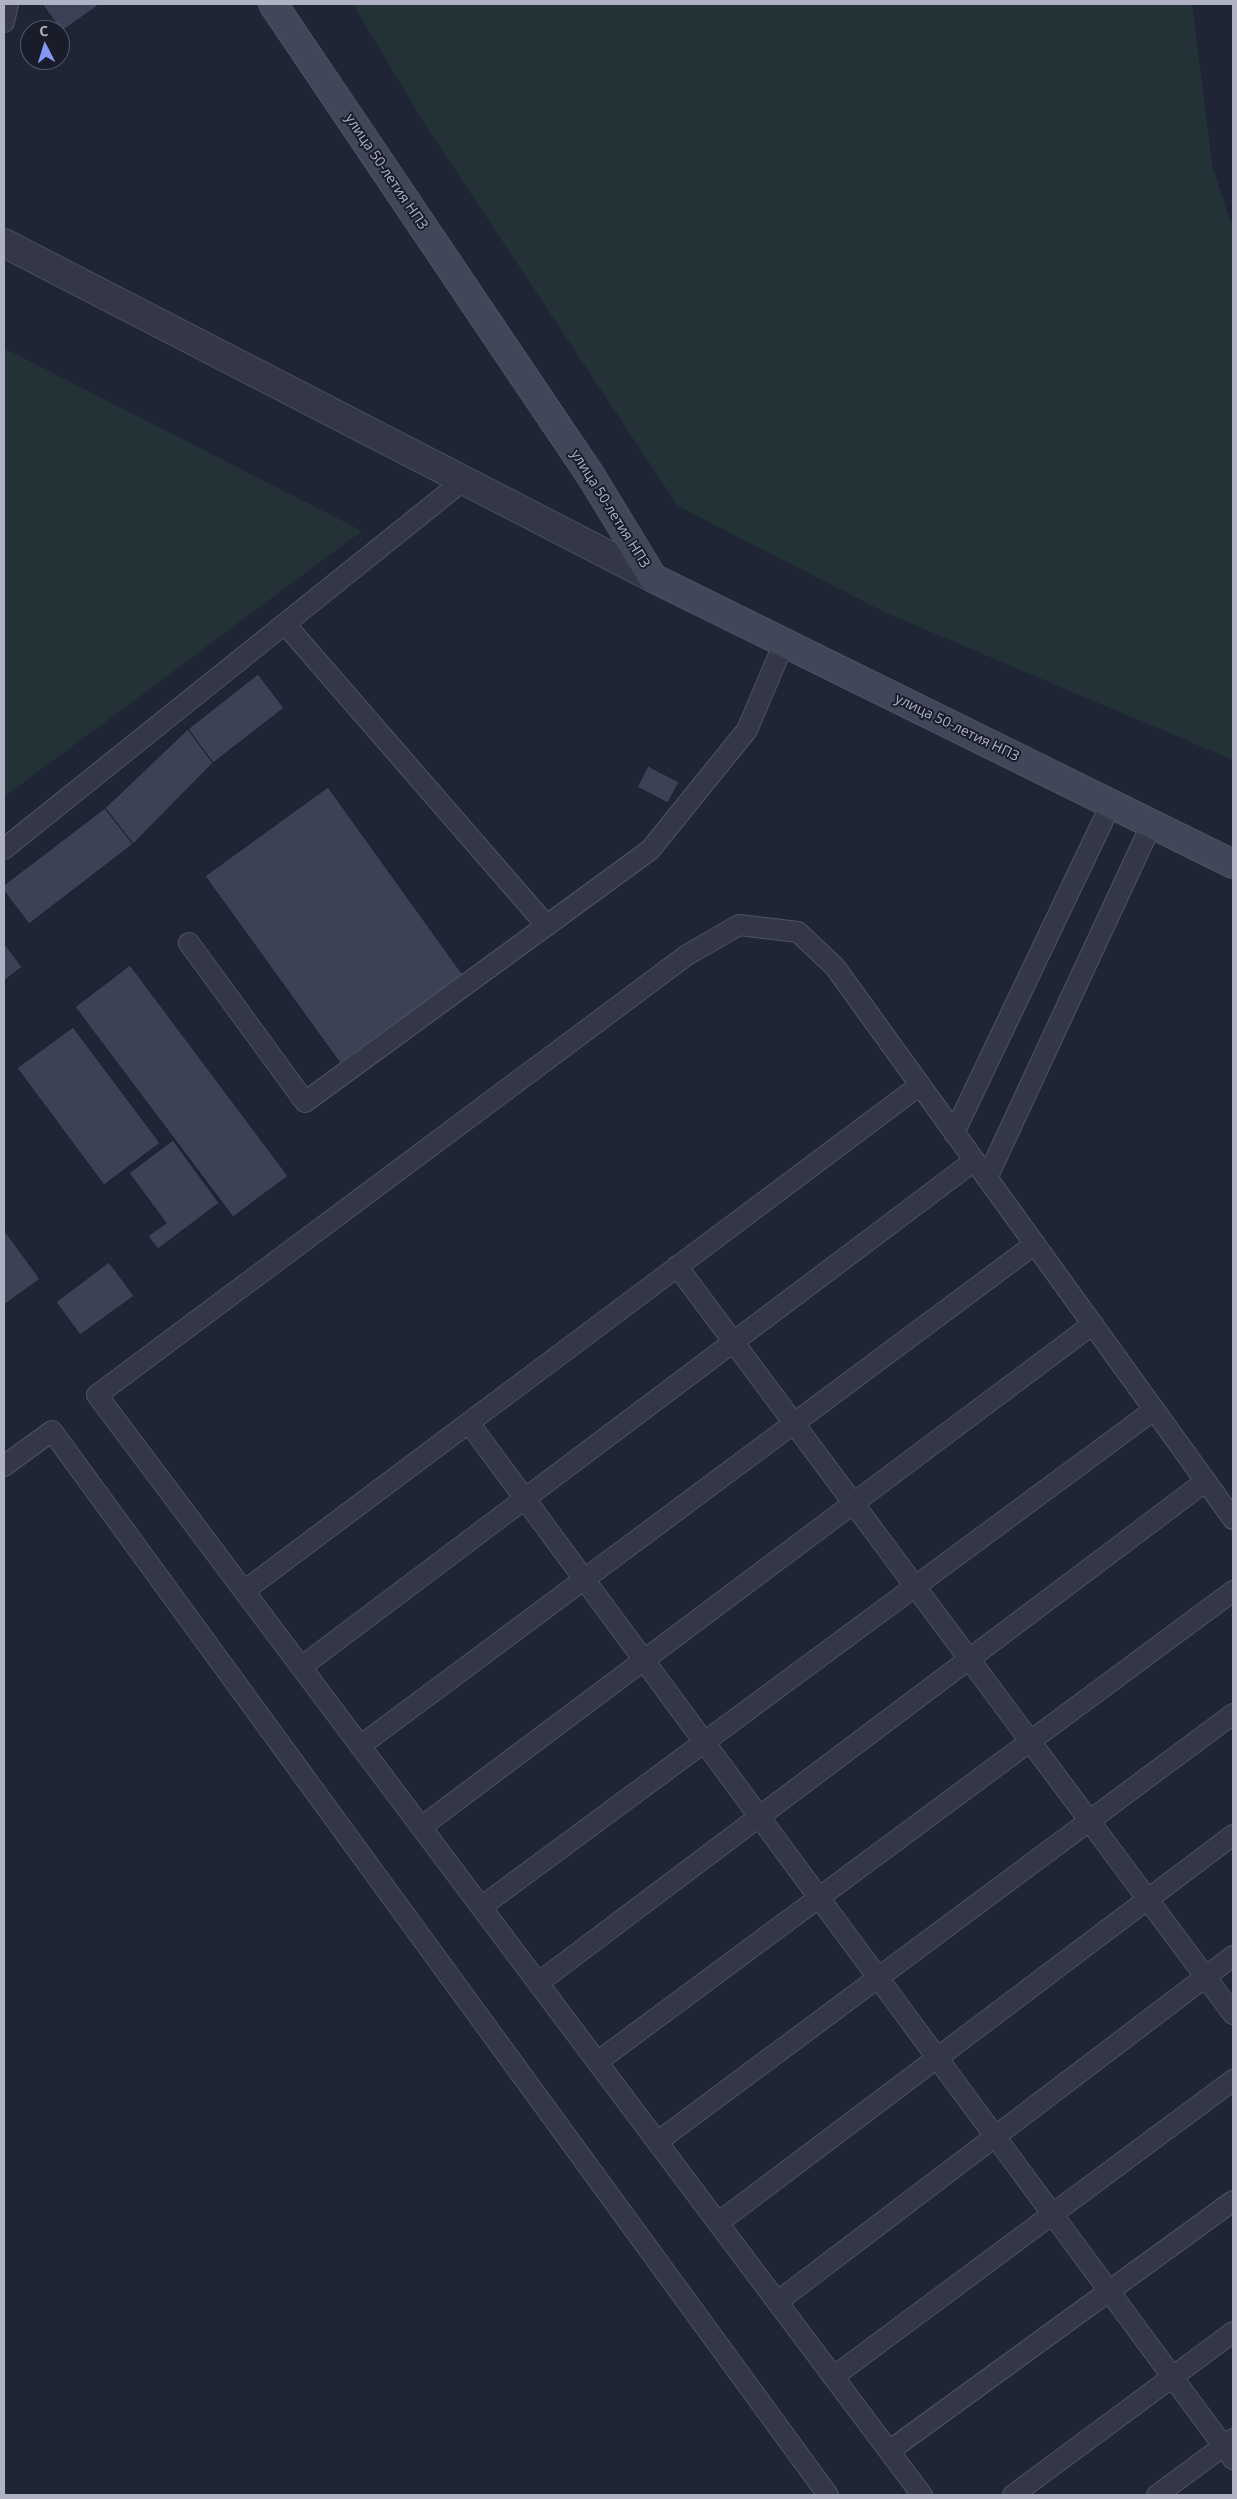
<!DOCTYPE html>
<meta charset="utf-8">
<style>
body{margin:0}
#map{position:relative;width:1237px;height:2499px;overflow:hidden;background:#202535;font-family:"Open Sans",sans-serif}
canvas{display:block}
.frame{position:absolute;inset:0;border:5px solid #aeb2c3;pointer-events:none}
.north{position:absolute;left:20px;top:20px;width:50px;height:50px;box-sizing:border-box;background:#191d2a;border:1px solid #555967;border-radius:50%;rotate:355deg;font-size:14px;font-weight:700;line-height:20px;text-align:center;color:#aeb2c3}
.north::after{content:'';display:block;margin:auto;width:18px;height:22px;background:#8397f3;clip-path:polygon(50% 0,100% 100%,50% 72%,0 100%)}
</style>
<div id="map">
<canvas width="1237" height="2499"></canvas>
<div class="frame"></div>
<div class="north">С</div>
</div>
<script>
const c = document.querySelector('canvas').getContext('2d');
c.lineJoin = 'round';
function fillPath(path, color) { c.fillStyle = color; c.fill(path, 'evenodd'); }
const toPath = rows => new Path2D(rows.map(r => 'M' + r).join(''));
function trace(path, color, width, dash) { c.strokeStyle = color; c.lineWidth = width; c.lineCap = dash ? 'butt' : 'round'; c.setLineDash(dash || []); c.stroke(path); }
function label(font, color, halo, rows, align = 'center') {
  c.font = font + ' "Open Sans",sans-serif'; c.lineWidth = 4; c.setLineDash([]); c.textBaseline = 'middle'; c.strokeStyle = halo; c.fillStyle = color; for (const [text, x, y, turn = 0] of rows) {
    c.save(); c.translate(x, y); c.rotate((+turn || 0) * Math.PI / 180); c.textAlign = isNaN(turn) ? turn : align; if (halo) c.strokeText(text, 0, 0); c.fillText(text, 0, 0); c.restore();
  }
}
fillPath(toPath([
 [353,4,1192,4,1212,165,1233,229,1233,760,886,613,678,506,428,129],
 [4,348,362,531,4,797]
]), '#233237');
const building = toPath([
 [42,4,100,4,62,31,42,4],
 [258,674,284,708,213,763,188,729,258,674],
 [188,729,213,763,133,844,105,808,188,729],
 [648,766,679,782,668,803,637,787,648,766],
 [328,787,463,975,340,1063,205,876,328,787],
 [105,808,133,844,29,924,4,891,4,885,105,808],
 [4,943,22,967,4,981,4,943],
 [130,965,288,1176,233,1217,75,1007,130,965],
 [73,1027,160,1143,104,1185,17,1068,73,1027],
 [173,1140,219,1203,158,1249,148,1236,166,1223,129,1173,173,1140],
 [4,1230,40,1279,4,1305,4,1230],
 [109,1262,134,1296,80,1335,56,1302,109,1262]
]);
fillPath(building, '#3c4256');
trace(building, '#1b1f2d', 1);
const lane = toPath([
 [4,22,8,4],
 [285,624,547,926],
 [4,849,464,480],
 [189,943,305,1102,650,850,747,730,784,643],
 [954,1133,1111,804],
 [987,1178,1152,823],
 [677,1266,1233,2014],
 [469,1423,1233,2459],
 [4,1466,52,1431,828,2495],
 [244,1591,920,1085],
 [301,1667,974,1161],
 [360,1746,1035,1244],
 [421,1827,1093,1324],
 [481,1907,1154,1410],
 [538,1983,1206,1481],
 [597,2062,1233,1591],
 [657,2142,1233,1714],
 [718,2223,1233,1835],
 [777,2302,1233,1956],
 [833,2377,1233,2080],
 [889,2451,1233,2201],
 [922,2495,97,1395,687,955,739,925,798,932,835,967,1233,1519],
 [1013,2495,1233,2332],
 [1157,2495,1233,2439]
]);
const street = toPath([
 [4,243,653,578]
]);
const secondary = toPath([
 [273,4,591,476,653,578,1233,864]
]);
trace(lane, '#4e5261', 22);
trace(street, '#4e5261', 30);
trace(secondary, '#4e5261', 30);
trace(lane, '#343746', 20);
trace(street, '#343746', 28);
trace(secondary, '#424659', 28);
label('14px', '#aeb2c3', '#191d2a', [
 ["улица 50-летия НПЗ",386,172,56],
 ["улица 50-летия НПЗ",610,509,58],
 ["улица 50-летия НПЗ",957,728,26]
]);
</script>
